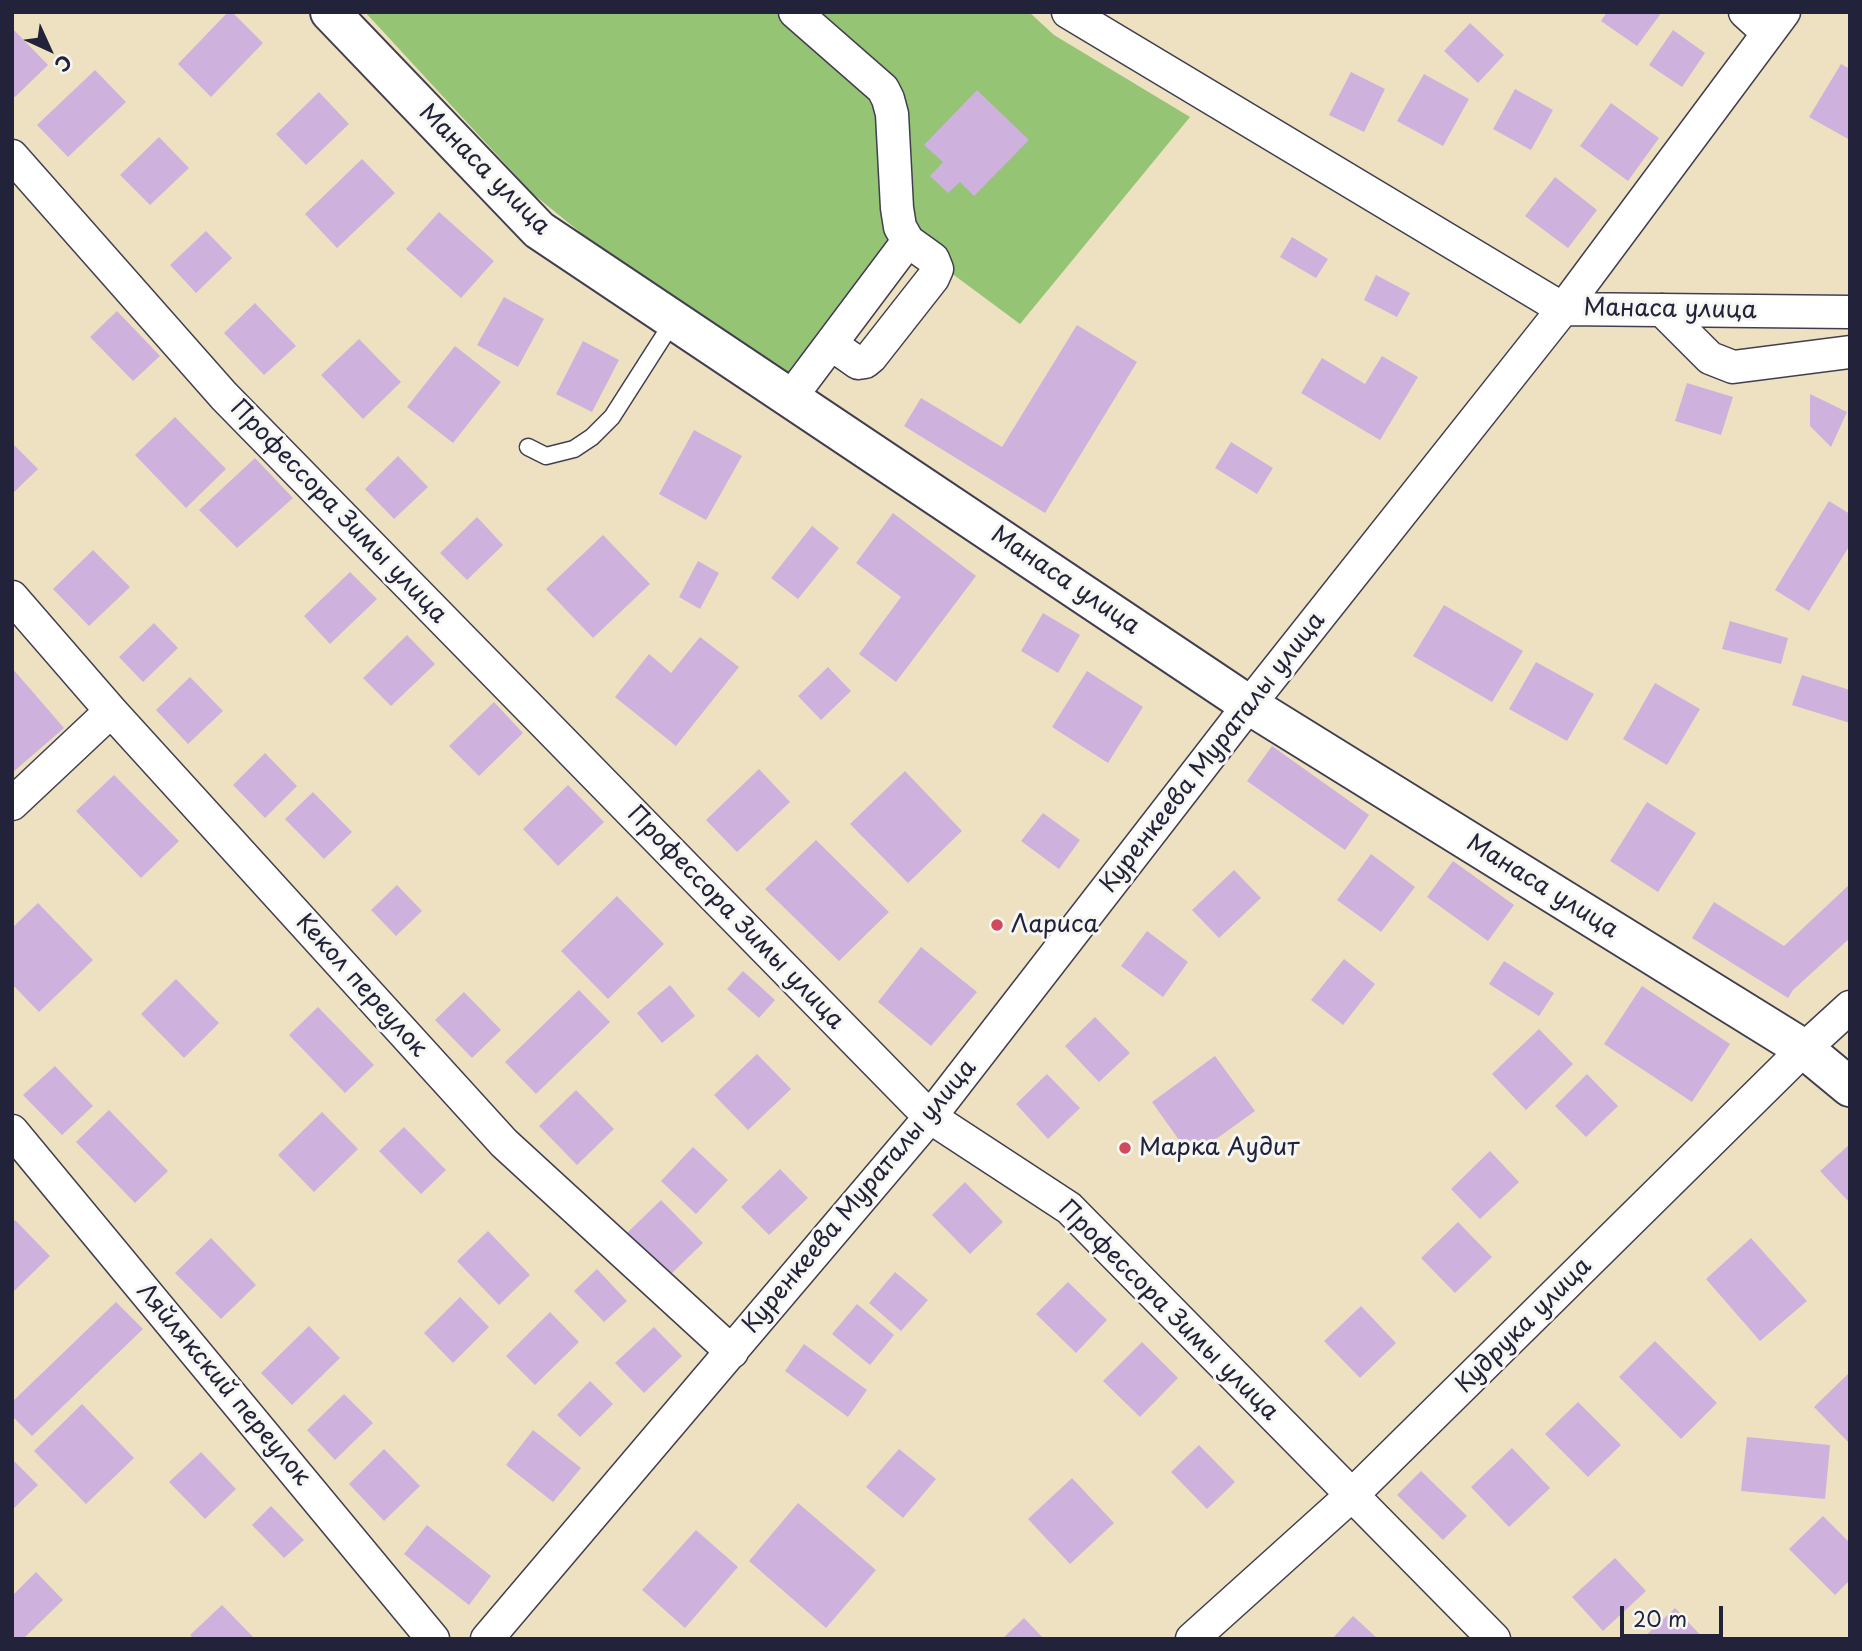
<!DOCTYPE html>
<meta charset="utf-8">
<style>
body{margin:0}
#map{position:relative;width:1862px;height:1651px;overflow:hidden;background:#eee1c2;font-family:"Playpen Sans",sans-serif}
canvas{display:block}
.frame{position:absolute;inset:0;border:14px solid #22223b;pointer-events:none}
.north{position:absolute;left:14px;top:14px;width:70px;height:70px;-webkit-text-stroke:5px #f6f6f2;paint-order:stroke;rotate:135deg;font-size:19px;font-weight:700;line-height:28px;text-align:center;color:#22223b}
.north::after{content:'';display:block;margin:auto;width:24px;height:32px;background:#22223b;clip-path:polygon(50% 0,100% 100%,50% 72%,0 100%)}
.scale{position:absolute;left:1620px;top:1606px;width:103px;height:32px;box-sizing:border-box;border:4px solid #22223b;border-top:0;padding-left:9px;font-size:21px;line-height:24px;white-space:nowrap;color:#22223b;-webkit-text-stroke:5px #f6f6f2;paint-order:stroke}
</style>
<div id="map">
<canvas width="1862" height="1651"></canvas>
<div class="frame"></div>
<div class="north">С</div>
<div class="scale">20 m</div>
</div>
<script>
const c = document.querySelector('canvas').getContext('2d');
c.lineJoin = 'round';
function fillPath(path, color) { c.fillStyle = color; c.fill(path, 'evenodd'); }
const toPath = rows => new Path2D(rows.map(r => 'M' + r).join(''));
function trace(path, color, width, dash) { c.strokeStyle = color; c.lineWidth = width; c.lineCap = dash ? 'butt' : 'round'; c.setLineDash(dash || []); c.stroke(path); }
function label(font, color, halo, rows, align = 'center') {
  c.font = font + ' "Playpen Sans",sans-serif'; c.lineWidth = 6; c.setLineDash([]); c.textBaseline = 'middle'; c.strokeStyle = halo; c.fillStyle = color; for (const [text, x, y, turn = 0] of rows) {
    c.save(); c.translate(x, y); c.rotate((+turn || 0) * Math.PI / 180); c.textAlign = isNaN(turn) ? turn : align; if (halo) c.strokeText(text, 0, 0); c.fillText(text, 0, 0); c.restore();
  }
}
fillPath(toPath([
 [365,12,1029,12,1054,35,1190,117,1020,324,908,241,794,378,632,269,581,233,533,194]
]), '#94c474');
fillPath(toPath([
 [228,12,232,12,263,43,211,97,178,64],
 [1607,12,1662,12,1637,46,1601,21],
 [1470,23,1504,55,1478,83,1444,51],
 [12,28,48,65,15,97,12,95],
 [1673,30,1705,53,1682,87,1649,65],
 [1841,64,1850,69,1850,140,1809,117],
 [95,70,126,102,68,157,37,125],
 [1351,72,1385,89,1364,132,1329,115],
 [1424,74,1469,99,1443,146,1397,121],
 [1515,89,1553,110,1531,150,1493,129],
 [977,90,1029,140,974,196,960,182,948,193,930,176,943,162,924,145],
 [319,92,349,124,306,165,276,134],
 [1611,103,1659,138,1628,181,1580,146],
 [159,137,189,168,150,205,120,175],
 [362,159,395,193,337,248,305,214],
 [1555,177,1597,210,1568,248,1525,216],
 [439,212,494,261,461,298,406,249],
 [206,231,232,258,196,293,170,265],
 [1292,237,1328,259,1316,278,1280,257],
 [1376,275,1410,293,1397,317,1364,300],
 [504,297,544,319,518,367,477,345],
 [255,303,296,346,264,375,224,333],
 [117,311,160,356,133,381,90,337],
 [1077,325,1137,362,1045,513,904,426,921,398,1002,447],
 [359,339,401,382,363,419,321,375],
 [583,341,619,360,592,412,556,394],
 [455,346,501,382,453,443,407,407],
 [1382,356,1418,377,1380,440,1301,393,1322,358,1365,384],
 [1687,383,1733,397,1721,435,1675,421],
 [1810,394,1847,412,1831,447,1810,426],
 [175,417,226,469,186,508,135,455],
 [694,430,742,456,706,520,659,494],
 [1231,442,1273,468,1257,494,1215,468],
 [12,443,38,469,12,494],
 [398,456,428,487,394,519,365,489],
 [255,458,293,498,237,548,199,510],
 [1829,501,1850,514,1850,545,1809,611,1775,590],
 [893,513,976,576,896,682,859,654,901,597,856,563],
 [477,517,503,545,467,580,440,553],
 [812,526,839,548,798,599,771,578],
 [603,535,650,584,593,638,546,589],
 [93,550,130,587,89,626,53,589],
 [698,561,719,573,700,609,679,597],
 [350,572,377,599,330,644,304,616],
 [1444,605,1523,651,1492,702,1413,656],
 [1043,613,1080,635,1058,673,1021,651],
 [1730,621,1788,638,1781,664,1722,649],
 [154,623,178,648,143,682,119,657],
 [407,635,435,664,391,706,363,678],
 [700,637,739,667,676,746,615,697,649,654,671,673],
 [1536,662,1594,694,1567,741,1509,709],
 [828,667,851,691,821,720,798,696],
 [12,668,64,728,12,773],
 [1087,671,1143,707,1108,763,1052,727],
 [1802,675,1850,690,1850,723,1792,705],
 [190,677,223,711,188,744,156,710],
 [1655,683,1700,709,1667,765,1623,739],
 [494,702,523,733,479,776,449,746],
 [1272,746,1369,815,1345,850,1247,781],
 [265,753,297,786,265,818,233,785],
 [759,769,790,802,737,852,706,820],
 [905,771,962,831,908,883,850,824],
 [114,775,179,841,141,878,76,811],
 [568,785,604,822,558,866,523,829],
 [313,792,352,832,324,859,285,819],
 [1647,802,1696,833,1658,892,1610,861],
 [1043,813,1080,840,1059,869,1021,841],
 [816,840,889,912,839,961,765,889],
 [1371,854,1415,887,1381,932,1337,900],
 [1453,861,1514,905,1488,941,1427,897],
 [1234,870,1261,898,1219,938,1192,910],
 [1850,884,1850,938,1793,990,1788,998,1692,938,1714,902,1784,946],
 [397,885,422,911,396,936,371,910],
 [617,896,664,944,608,999,561,951],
 [38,903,93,960,39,1012,12,984,12,928],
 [1147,931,1188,962,1163,997,1121,966],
 [921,947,977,992,931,1046,878,1002],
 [1344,959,1375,984,1343,1025,1311,1000],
 [1504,961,1554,993,1539,1016,1489,984],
 [743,971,775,1000,759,1018,727,989],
 [176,979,219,1023,184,1058,141,1014],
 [670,985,695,1016,662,1043,637,1013],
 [1642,986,1730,1044,1692,1102,1604,1044],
 [579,990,610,1022,536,1094,505,1062],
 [464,992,501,1030,472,1058,435,1020],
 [318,1007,374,1065,345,1093,289,1035],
 [1095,1017,1130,1053,1099,1082,1065,1046],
 [1539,1029,1573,1064,1526,1110,1492,1074],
 [757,1054,791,1089,748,1130,714,1095],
 [1215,1056,1255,1111,1191,1157,1152,1102],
 [55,1066,93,1106,62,1135,23,1095],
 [1047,1074,1080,1108,1048,1139,1016,1104],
 [1587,1074,1618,1106,1586,1137,1555,1106],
 [576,1090,614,1129,577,1165,539,1126],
 [109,1110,168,1171,135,1203,76,1142],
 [322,1112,358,1149,314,1192,278,1155],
 [404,1127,446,1170,421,1194,379,1151],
 [1850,1144,1850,1203,1820,1171],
 [693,1147,728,1180,696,1214,661,1181],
 [1490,1151,1519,1182,1480,1219,1451,1189],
 [780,1169,808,1198,769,1235,741,1207],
 [965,1182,1003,1222,970,1254,932,1215],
 [661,1200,703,1243,668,1277,626,1234],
 [15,1220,50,1256,12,1293,12,1223],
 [1458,1222,1492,1257,1455,1293,1421,1258],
 [488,1231,530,1275,499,1305,457,1261],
 [211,1238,256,1285,221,1319,175,1273],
 [1751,1238,1807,1301,1760,1341,1706,1279],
 [597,1269,627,1301,604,1322,574,1291],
 [895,1272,928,1300,901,1331,869,1303],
 [1068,1282,1107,1320,1076,1353,1036,1314],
 [460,1297,489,1327,453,1363,424,1333],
 [116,1302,143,1329,32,1436,12,1416,12,1402],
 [857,1304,894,1335,870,1365,832,1334],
 [1361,1306,1396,1343,1360,1378,1324,1341],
 [550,1312,579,1342,535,1385,506,1356],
 [309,1326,340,1358,292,1405,261,1373],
 [654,1327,682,1356,644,1393,615,1363],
 [1655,1341,1717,1403,1681,1439,1619,1377],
 [1142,1342,1178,1378,1140,1417,1103,1381],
 [804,1344,867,1390,848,1417,785,1371],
 [1850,1372,1850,1444,1814,1407],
 [590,1381,613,1404,580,1437,557,1415],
 [344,1394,373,1423,335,1460,307,1430],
 [1578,1402,1621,1445,1588,1477,1545,1434],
 [82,1404,134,1458,86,1504,34,1451],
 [533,1430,581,1468,553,1502,506,1465],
 [1747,1437,1830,1445,1825,1499,1741,1491],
 [1199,1445,1235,1482,1207,1509,1171,1472],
 [1512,1448,1550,1488,1509,1527,1471,1487],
 [384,1449,420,1486,384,1521,349,1484],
 [899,1449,936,1479,903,1518,866,1487],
 [201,1452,236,1489,205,1519,169,1482],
 [12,1459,38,1485,12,1510],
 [1421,1471,1467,1516,1443,1540,1397,1495],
 [1072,1478,1114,1523,1070,1564,1028,1519],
 [798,1503,876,1570,826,1628,749,1561],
 [271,1506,304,1540,284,1558,252,1525],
 [1823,1516,1850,1543,1850,1580,1835,1595,1789,1549],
 [427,1525,491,1576,469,1605,404,1554],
 [696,1530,738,1567,685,1628,642,1590],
 [1615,1558,1646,1591,1603,1631,1572,1597],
 [36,1572,63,1600,23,1639,12,1639,12,1596],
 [222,1605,255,1639,194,1639,190,1635],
 [1675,1608,1704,1639,1642,1639],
 [1353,1616,1378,1639,1332,1639],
 [1024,1618,1044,1639,1002,1639]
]), '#ceb1dd');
const lane = toPath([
 [528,447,546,456,574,449,592,437,612,417,674,320]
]);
const street = toPath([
 [795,12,883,89,888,99,892,114,897,208,900,227,908,241,933,259,937,269,933,278,871,357,865,362,858,363,831,344],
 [1068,12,1563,309,1850,312],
 [1745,12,1768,33],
 [12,156,224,396,930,1117,1069,1208,1494,1639],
 [1662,310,1710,358,1733,367,1850,352],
 [791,397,908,241],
 [12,597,111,711,504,1143,732,1352],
 [12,804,111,711],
 [12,1131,433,1639],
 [487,1639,930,1117,1249,705,1563,309,1784,12],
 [1192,1639,1353,1494,1804,1049,1850,1007]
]);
const secondary = toPath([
 [330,12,539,230,1249,705,1804,1049,1850,1087]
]);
trace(lane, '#413f4f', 19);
trace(street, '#413f4f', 35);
trace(secondary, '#413f4f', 42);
trace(lane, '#fff', 16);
trace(street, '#fff', 32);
trace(secondary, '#fff', 38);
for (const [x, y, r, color] of [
 [997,925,7,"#d1495b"],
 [1125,1148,7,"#d1495b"]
]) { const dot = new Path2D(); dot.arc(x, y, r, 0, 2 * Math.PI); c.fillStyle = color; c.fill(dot); trace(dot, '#f6f6f2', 2.5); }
label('24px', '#22223b', '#f6f6f2', [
 ["Манаса улица",484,170,45],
 ["Манаса улица",1670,310,1],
 ["Профессора Зимы улица",338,512,46],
 ["Манаса улица",1065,581,34],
 ["Куренкеева Мураталы улица",1213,753,-52],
 ["Манаса улица",1542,887,32],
 ["Профессора Зимы улица",735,918,46],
 ["Кекол переулок",361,986,48],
 ["Куренкеева Мураталы улица",860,1197,-50],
 ["Профессора Зимы улица",1168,1311,45],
 ["Кудрука улица",1524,1326,-45],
 ["Ляйлякский переулок",223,1385,50]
]);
label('24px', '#22223b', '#f6f6f2', [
 ["Лариса",1011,925],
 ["Марка Аудит",1139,1148]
], 'left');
</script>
